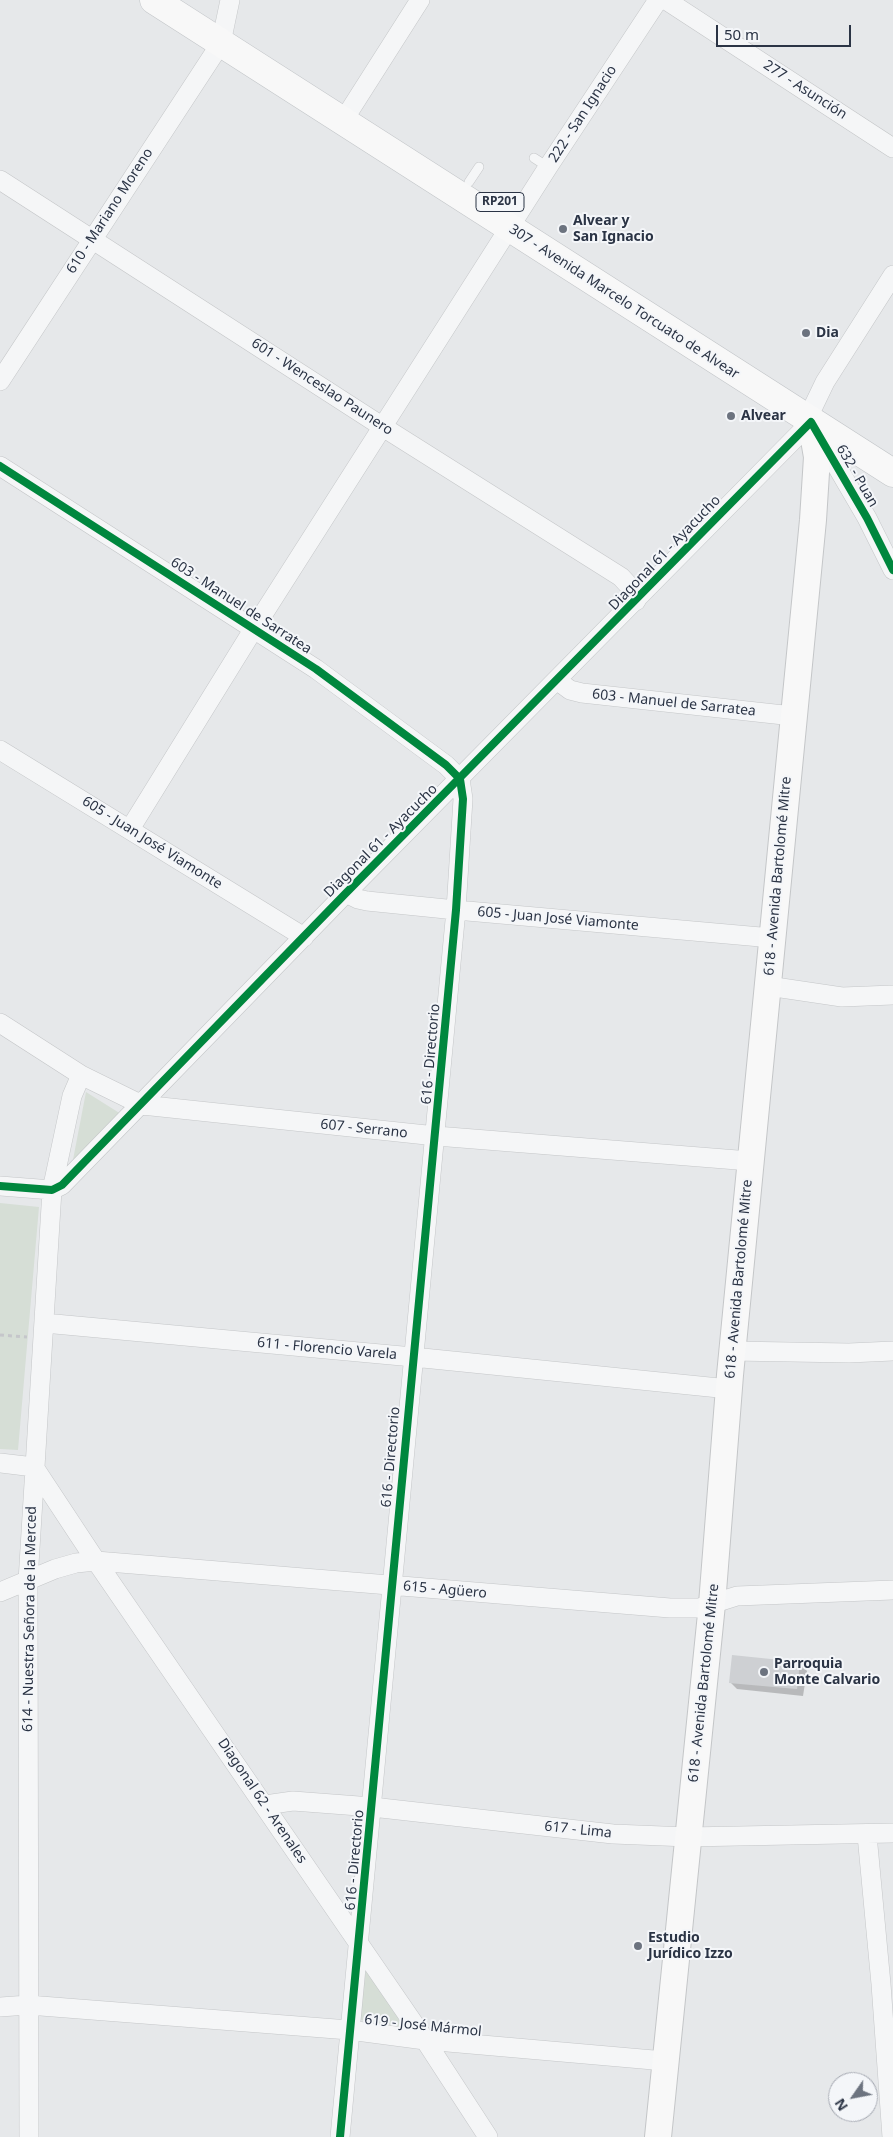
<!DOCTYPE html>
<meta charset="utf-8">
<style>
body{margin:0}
#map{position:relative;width:893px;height:2137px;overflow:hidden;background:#e6e8ea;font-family:"Noto Sans",sans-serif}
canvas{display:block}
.north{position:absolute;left:828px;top:2072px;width:50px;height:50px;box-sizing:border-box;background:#f4f6f9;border:1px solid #a4a8b1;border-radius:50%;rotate:237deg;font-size:14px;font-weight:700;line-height:20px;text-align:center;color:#2b3445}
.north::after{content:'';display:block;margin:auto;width:18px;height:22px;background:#6c737f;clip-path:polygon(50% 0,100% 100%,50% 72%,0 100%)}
.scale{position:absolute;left:716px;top:25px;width:135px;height:22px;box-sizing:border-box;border:2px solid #2b3445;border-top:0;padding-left:6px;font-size:15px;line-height:18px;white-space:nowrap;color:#2b3445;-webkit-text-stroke:4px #f4f6f9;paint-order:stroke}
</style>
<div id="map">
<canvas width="893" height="2137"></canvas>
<div class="north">N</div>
<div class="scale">50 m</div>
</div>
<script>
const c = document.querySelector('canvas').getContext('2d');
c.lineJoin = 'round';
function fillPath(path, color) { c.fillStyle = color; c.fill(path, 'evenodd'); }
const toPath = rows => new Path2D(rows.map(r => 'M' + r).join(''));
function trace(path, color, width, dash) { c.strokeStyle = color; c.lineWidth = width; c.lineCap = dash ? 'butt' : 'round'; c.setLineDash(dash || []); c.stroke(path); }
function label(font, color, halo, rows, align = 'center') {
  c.font = font + ' "Noto Sans",sans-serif'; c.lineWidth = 4; c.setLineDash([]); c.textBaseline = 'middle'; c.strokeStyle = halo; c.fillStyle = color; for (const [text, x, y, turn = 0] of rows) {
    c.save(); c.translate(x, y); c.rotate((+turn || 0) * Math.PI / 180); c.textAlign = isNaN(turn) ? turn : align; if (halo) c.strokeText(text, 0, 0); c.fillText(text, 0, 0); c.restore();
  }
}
fillPath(toPath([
 [86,1092,121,1114,72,1165],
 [0,1203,39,1207,18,1450,0,1449],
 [366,1969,404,2027,359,2020]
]), '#d6ded6');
fillPath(toPath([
 [800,1664,807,1671,803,1696,737,1689,730,1682]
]), '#0003');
fillPath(toPath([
 [732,1655,800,1662,797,1689,729,1683]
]), '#ced0d3');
const service = toPath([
 [534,158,548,167],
 [469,182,479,167]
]);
const minor = toPath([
 [666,0,893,148],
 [343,121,420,0],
 [0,180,383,427,621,577,631,588,636,601],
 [0,381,221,43,230,0],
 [813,407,825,382,893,275],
 [0,466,316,669,446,765,460,779,463,799,456,910,340,2137],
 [558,681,570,690,582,693,793,716],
 [0,750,304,937],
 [130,829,253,630,548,167,658,0],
 [346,893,358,899,367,901,456,910,772,938],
 [768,986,842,997,893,995],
 [0,1023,81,1075,142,1105,436,1136,750,1161],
 [0,1186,52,1190,62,1185,346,893,811,422,867,518,893,570],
 [44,1323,413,1357,729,1389],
 [732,1351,849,1353,893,1351],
 [0,1463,34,1467,96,1561,425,2040,488,2137],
 [0,1592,55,1569,76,1563,96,1561,670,1608,699,1608,737,1596,893,1590],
 [265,1805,293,1801,372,1807,613,1834,688,1837,893,1833],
 [867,1835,881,1984,892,2137],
 [0,2007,28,2005,349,2030,425,2040,665,2061],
 [29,2137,28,1581,52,1190,72,1096,81,1075]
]);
const secondary = toPath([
 [658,2137,712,1604,730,1375,813,520,817,457,811,422]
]);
const primary = toPath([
 [154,0,893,473]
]);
trace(service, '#c4c6c8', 10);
trace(minor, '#c4c6c8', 20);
trace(secondary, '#c4c6c8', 28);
trace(primary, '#c2c5c8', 29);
trace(toPath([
 [0,1335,27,1337]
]), '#c5c6ca', 3, [4, 4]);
trace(service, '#f5f6f7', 9);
trace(minor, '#f5f6f7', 19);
trace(secondary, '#f8f8f8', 26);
trace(primary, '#f8f8f8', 28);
trace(toPath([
 [0,466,316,669,446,765,460,779,463,799,456,910,340,2137],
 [0,1186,52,1190,62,1185,346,893,811,422,867,518,893,570]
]), '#00873e', 8);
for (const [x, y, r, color] of [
 [563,229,5,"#6c737f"],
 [806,333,5,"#6c737f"],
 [731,416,5,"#6c737f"],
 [764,1672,5,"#6c737f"],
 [638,1946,5,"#6c737f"]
]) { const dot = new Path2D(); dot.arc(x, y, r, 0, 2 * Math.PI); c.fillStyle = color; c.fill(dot); trace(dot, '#f4f6f9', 2); }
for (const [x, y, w] of [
 [500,202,48]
]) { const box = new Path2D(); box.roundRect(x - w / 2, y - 9.5, w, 19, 4); c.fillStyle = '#f4f6f9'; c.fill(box); trace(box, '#2b3445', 1); }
label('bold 12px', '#2b3445', null, [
 ["RP201",500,202]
]);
label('14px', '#2b3445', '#f4f6f9', [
 ["277 - Asunción",805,90,33],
 ["222 - San Ignacio",583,114,-57],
 ["610 - Mariano Moreno",110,211,-57],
 ["307 - Avenida Marcelo Torcuato de Alvear",624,302,33],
 ["601 - Wenceslao Paunero",322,387,33],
 ["632 - Puan",857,476,60],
 ["Diagonal 61 - Ayacucho",665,553,-46],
 ["603 - Manuel de Sarratea",241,606,33],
 ["603 - Manuel de Sarratea",674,703,6],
 ["Diagonal 61 - Ayacucho",381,841,-45],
 ["605 - Juan José Viamonte",152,843,32],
 ["618 - Avenida Bartolomé Mitre",778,876,-85],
 ["605 - Juan José Viamonte",558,919,5],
 ["616 - Directorio",431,1054,-85],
 ["607 - Serrano",364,1129,6],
 ["618 - Avenida Bartolomé Mitre",739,1279,-85],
 ["611 - Florencio Varela",327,1349,5],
 ["616 - Directorio",391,1457,-85],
 ["615 - Agüero",445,1590,5],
 ["614 - Nuestra Señora de la Merced",30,1619,-89],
 ["618 - Avenida Bartolomé Mitre",704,1683,-84],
 ["Diagonal 62 - Arenales",262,1801,56],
 ["617 - Lima",578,1830,6],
 ["616 - Directorio",355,1860,-85],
 ["619 - José Mármol",423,2026,6]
]);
label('bold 14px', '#2b3445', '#f4f6f9', [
 ["Alvear y",573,221],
 ["San Ignacio",573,237],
 ["Dia",816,333],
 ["Alvear",741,416],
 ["Parroquia",774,1664],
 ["Monte Calvario",774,1680],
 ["Estudio",648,1938],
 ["Jurídico Izzo",648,1954]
], 'left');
</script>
